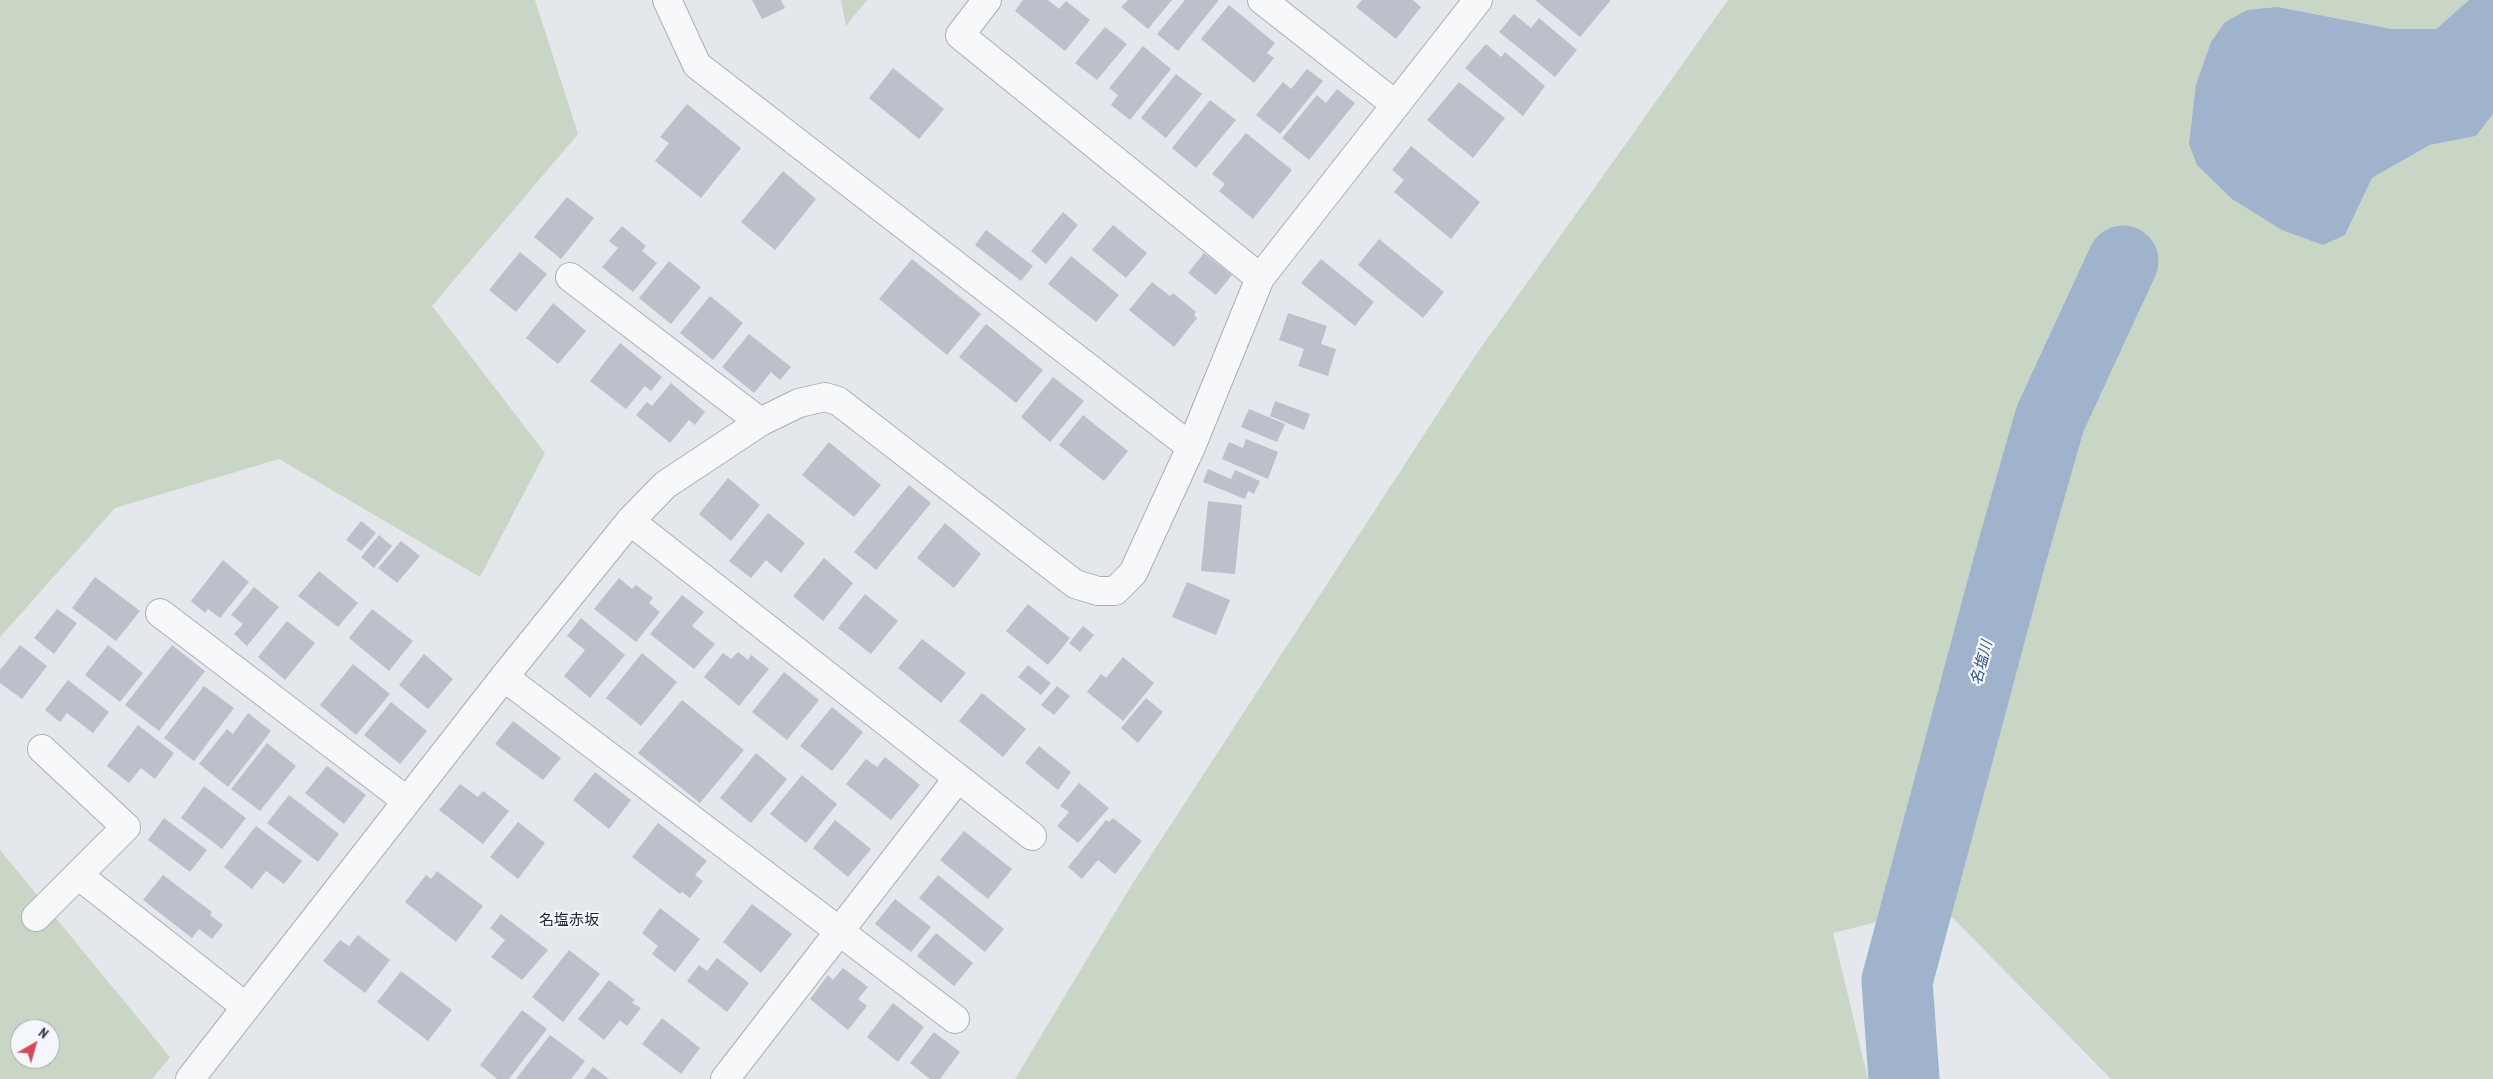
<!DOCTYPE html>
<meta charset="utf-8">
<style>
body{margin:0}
#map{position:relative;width:2493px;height:1079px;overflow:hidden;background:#e4e7ec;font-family:"PT Sans Narrow",sans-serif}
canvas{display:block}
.north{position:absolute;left:10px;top:1019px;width:50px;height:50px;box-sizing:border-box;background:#f4f6f9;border:1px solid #a4a8b1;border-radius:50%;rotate:38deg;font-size:14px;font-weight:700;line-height:20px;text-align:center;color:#2b3445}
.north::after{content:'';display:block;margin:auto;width:18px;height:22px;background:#d1495b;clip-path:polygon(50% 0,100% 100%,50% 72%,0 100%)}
</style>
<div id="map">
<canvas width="2493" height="1079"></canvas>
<div class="north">N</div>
</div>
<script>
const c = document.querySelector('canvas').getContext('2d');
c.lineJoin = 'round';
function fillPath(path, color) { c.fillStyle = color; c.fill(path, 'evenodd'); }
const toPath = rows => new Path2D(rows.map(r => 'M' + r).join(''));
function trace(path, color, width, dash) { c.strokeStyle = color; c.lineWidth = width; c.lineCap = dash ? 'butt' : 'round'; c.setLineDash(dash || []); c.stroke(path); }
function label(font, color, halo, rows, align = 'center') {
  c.font = font + ' "PT Sans Narrow","Noto Sans JP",sans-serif'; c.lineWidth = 4.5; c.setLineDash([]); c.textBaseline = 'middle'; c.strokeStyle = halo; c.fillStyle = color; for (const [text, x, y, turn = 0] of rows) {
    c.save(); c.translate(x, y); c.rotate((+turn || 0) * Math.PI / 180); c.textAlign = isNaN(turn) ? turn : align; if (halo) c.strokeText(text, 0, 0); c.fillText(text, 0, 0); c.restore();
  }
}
fillPath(toPath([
 [0,0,535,0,578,134,432,306,545,453,480,577,279,459,115,508,0,637],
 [841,0,867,0,846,26],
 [1728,0,2469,0,2436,29,2392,29,2278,7,2224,23,2211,42,2196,84,2345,235,2372,178,2430,145,2476,136,2493,114,2493,1079,2111,1079,1941,906,1833,933,1868,1079,1015,1079,1131,886,1475,356],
 [0,850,170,1057,152,1079,0,1079],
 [20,1029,50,1029,50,1059,20,1059]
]), '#c9d6c5');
fillPath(toPath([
 [2469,0,2493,0,2493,114,2476,136,2430,145,2372,178,2345,235,2323,245,2282,230,2232,199,2197,165,2189,144,2196,84,2211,42,2224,23,2247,10,2278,7,2392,29,2436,29]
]), '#9fb4cc');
trace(toPath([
 [1904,1079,1897,981,2012,552,2050,419,2123,261]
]), '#9fb4cc', 71);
fillPath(toPath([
 [752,0,781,0,785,8,762,19],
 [1023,0,1048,0,1059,9,1066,1,1090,20,1065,51,1015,11],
 [1128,0,1172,0,1148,29,1121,7],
 [1185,0,1219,0,1178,51,1157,34],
 [1362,0,1413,0,1421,7,1396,39,1356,7],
 [1535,0,1611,0,1580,37],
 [1229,5,1275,43,1267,53,1274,58,1254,83,1201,39],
 [1514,14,1531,28,1539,18,1577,50,1555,77,1499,32],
 [1105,27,1127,44,1097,80,1075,63],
 [1486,44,1501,57,1505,52,1545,86,1523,116,1465,68],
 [1143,46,1171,69,1130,120,1111,105,1118,95,1109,88],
 [893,68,944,109,919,139,869,98],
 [1307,69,1323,81,1280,134,1256,115,1283,82,1291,89],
 [1176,74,1202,94,1166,138,1141,118],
 [1459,82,1505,118,1473,158,1427,120],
 [1337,89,1355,103,1309,160,1282,138,1317,95,1326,103],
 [1210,100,1236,120,1196,168,1172,148],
 [687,104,741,148,701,198,655,161,669,143,660,137],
 [1246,133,1292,170,1253,219,1219,191,1225,184,1212,174],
 [1411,146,1480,202,1451,239,1394,192,1404,180,1392,170],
 [783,171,816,199,775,250,741,222],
 [567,197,594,218,561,259,534,237],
 [1063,212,1078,225,1046,264,1031,251],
 [1113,225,1147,253,1126,278,1092,250],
 [622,226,646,246,642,251,657,263,633,292,602,267,618,248,609,241],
 [986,230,1033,266,1021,281,975,245],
 [1379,239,1444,292,1423,318,1358,265],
 [520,252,547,274,516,312,489,290],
 [1204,253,1232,275,1216,295,1188,273],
 [1071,256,1119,295,1096,322,1048,284],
 [912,259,981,314,947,355,879,299],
 [1321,259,1374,302,1355,326,1301,283],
 [669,261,701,287,671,324,639,298],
 [1152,282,1170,296,1173,293,1196,312,1194,315,1197,318,1174,347,1129,310],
 [710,296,743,323,713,360,680,333],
 [553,303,586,331,558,364,526,338],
 [1288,313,1327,326,1321,344,1336,349,1328,376,1298,366,1304,349,1279,340],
 [986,324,1043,370,1016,403,959,357],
 [749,334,791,367,780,380,771,372,754,393,722,367],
 [620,343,662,377,651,391,645,386,626,409,590,381],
 [1053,377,1084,401,1050,442,1021,417],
 [671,383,705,412,695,425,689,420,670,443,636,415,647,402,652,406],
 [1275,401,1310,414,1304,430,1270,416],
 [1249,409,1285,424,1277,442,1241,427],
 [1083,415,1128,451,1104,481,1059,445],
 [1246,439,1278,452,1268,479,1222,459,1229,442,1243,448],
 [829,442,881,485,854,517,802,475],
 [1208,469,1231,479,1235,470,1260,481,1254,494,1248,491,1245,499,1203,482],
 [728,478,760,505,731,541,699,514],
 [909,485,931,503,876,570,854,552],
 [1208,501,1242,505,1235,574,1201,571],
 [768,513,805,543,781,573,766,560,751,578,729,561],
 [361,521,376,533,361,551,346,540],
 [945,523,981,554,954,588,917,558],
 [379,535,392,546,374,568,361,557],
 [401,541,420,556,397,583,378,568],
 [824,558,853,583,823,621,793,596],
 [223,560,249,582,220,618,208,609,205,613,191,601],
 [319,571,358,603,338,627,298,596],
 [95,577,140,611,116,641,72,608],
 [619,578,632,589,636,585,653,598,649,603,660,612,636,642,594,609],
 [1187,582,1230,600,1216,635,1172,617],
 [254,587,279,607,247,646,234,634,243,624,231,615],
 [865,594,898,621,871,654,838,628],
 [682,595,704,612,692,626,715,644,694,669,650,634],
 [1028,604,1070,638,1048,665,1006,631],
 [57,609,77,623,54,654,34,638],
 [372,609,413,641,389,671,349,638],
 [581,618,625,655,590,698,564,676,585,650,567,636],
 [287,621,315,643,285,680,258,657],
 [1083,626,1094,635,1080,652,1069,643],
 [922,639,966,673,941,703,898,668],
 [20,645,47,666,22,699,0,683,0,670],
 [108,645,143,673,120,702,85,675],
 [172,645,205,671,159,731,125,705],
 [738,652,748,660,751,655,769,669,739,706,704,677,723,653,731,659],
 [642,653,677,682,641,726,606,698],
 [424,654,453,679,428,709,399,685],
 [1123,657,1154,683,1123,721,1087,692,1101,674,1106,678],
 [353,664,390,694,356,735,320,705],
 [1028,665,1051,683,1041,695,1018,677],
 [784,672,819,700,787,740,752,712],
 [68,680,109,712,93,733,67,713,60,722,45,710],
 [204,686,234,708,194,761,164,738],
 [1057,686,1070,696,1054,715,1041,705],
 [982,693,1026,729,1003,757,959,721],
 [1146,698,1163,712,1138,743,1121,728],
 [682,700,744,750,700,803,638,753],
 [391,702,427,731,400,764,364,735],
 [832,707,863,732,832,771,800,746],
 [248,713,271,731,228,787,199,764,227,729,233,734],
 [513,721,561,758,543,780,495,744],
 [138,725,174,753,155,779,141,768,129,783,107,766],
 [267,743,296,766,260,811,231,789],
 [1039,746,1071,772,1058,790,1025,763],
 [756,753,787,779,751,823,720,798],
 [885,757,920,785,891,820,846,784,866,759,877,767],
 [327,766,366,795,344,824,305,793],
 [595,772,631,800,609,829,573,800],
 [802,775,837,804,806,843,770,814],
 [1079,783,1109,808,1078,843,1057,826,1069,812,1060,806],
 [460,784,478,797,483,791,509,811,483,844,439,810],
 [204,786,246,818,222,849,181,818],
 [289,795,339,834,318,862,267,823],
 [164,818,207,850,190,872,148,840],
 [1113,818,1142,841,1115,874,1098,860,1082,879,1068,867,1106,820,1109,822],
 [835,820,871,849,848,877,813,848],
 [518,822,545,843,518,879,490,857],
 [658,823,707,861,695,875,703,881,690,898,682,892,680,894,632,857],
 [256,826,302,861,284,884,266,871,252,889,224,867],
 [964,831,1012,869,988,899,940,860],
 [437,871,483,906,456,942,405,902,426,875,431,879],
 [163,875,212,912,210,915,223,925,212,939,199,929,192,938,143,900],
 [938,875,1004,929,985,952,919,898],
 [895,899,931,927,911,952,875,924],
 [752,904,792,934,761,973,723,942],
 [660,908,700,939,675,972,652,954,658,946,642,933],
 [501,914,548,950,522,980,491,957,505,940,490,928],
 [936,933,973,963,954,986,917,956],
 [358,935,390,960,365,993,323,961,340,940,349,946],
 [569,950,600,974,563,1022,532,997],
 [717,958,749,983,727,1012,687,981,699,965,707,971],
 [843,968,868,987,858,999,867,1006,848,1030,810,999,828,975,833,980],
 [401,971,452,1010,428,1041,377,1002],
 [609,980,635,1000,632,1003,641,1008,627,1026,620,1020,604,1040,578,1019],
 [893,1003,924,1027,898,1062,867,1037],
 [522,1010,547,1029,509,1079,497,1079,480,1065],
 [662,1018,700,1048,681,1074,642,1044],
 [934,1032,960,1052,940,1079,930,1079,910,1063],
 [550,1035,585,1061,571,1079,516,1079],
 [593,1067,609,1079,584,1079]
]), '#bbc0ca');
const minor = toPath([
 [667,0,697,65,1191,447],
 [987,0,960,35,1260,278],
 [1262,0,1396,105],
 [570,277,760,422],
 [630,521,1032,836],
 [160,613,407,801],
 [504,677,955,1019],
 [78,875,246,1007],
 [36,917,126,827,42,749],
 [190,1079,504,677,630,521,665,485,760,422,799,403,825,397,838,401,1075,584,1098,591,1115,591,1133,573,1191,447,1260,278,1478,0],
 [725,1079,958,778]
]);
trace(minor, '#a9aeb7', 30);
trace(minor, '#f7f8fa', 28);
label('italic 15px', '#34527a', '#f4f6f9', [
 ["名塩川",1982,663,-75]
]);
label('15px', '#1d2536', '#f4f6f9', [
 ["名塩赤坂",569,921]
]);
</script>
